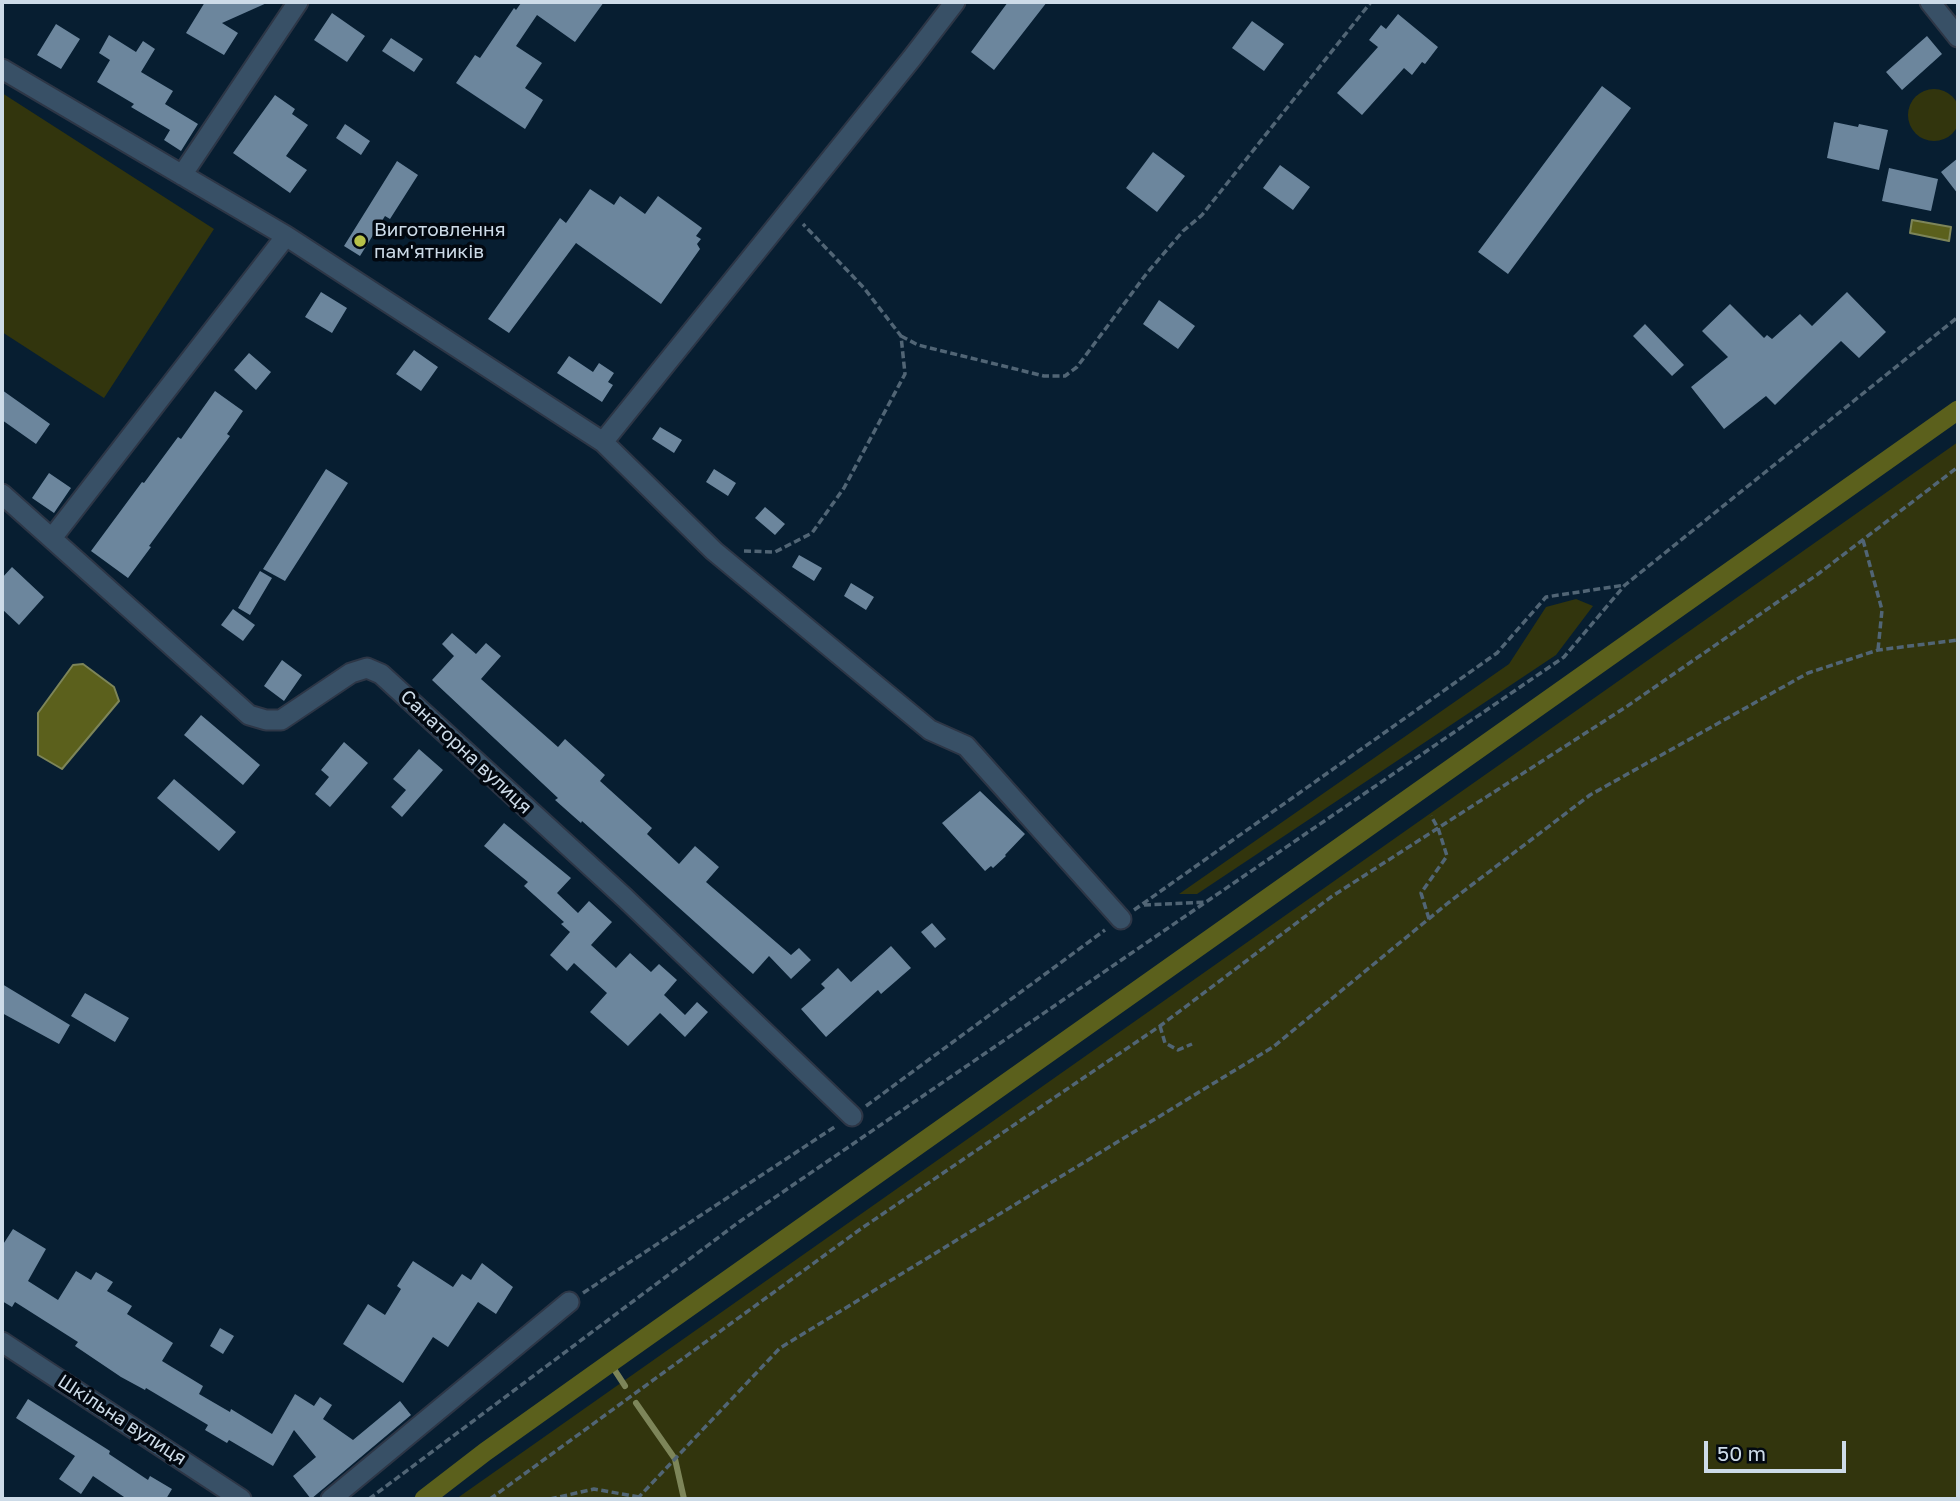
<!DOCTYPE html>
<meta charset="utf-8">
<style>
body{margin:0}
#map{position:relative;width:1960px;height:1501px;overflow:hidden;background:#071e31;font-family:"Golos Text",sans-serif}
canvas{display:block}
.frame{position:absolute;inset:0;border:4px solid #cddbe8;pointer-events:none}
.scale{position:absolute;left:1704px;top:1441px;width:142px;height:32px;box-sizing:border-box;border:4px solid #cddbe8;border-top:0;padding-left:9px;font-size:21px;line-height:24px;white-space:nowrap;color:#cddbe8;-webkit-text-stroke:5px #020810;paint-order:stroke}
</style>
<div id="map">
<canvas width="1960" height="1501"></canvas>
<div class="frame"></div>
<div class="scale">50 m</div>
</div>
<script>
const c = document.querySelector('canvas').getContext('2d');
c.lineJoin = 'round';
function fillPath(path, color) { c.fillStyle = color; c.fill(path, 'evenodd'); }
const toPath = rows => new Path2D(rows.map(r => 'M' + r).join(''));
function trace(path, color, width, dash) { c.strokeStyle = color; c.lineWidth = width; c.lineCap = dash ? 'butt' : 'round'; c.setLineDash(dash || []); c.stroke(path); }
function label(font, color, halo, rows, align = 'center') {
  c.font = font + ' "Golos Text",sans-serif'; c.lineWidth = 7; c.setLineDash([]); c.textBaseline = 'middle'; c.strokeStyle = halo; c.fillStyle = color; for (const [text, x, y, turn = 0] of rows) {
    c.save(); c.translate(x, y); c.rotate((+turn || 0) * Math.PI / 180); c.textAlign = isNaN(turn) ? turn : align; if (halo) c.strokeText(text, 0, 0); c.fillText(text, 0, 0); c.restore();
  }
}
fillPath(toPath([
 '1908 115a26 26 0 1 1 52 0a26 26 0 1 1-52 0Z',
 [2,93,214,229,104,398,2,332],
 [1958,442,1958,1499,456,1499],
 [1576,599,1593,606,1556,655,1197,894,1179,894,1509,664,1546,607]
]), '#32350d');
const water = toPath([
 [1912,220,1951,227,1949,241,1910,233,1912,220],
 [83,664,114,687,119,701,62,769,38,755,38,713,73,665,83,664]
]);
fillPath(water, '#5b601c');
trace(water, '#7d8559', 2);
trace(toPath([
 [610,1363,625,1386],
 [636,1403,675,1459,684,1499]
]), '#7d8559', 6);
trace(toPath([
 [424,1499,485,1452,610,1363,1958,410]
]), '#5b601c', 19);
fillPath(toPath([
 [205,2,269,2,222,23,238,33,224,55,186,33],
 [519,2,604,2,575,42,537,15,516,46,542,63,525,88,543,100,525,129,456,83,475,55,480,58,514,8,516,10,521,3],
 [1008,2,1047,2,994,70,971,52],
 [332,13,365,36,347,62,314,40],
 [1398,14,1438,47,1425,64,1422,62,1412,75,1404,68,1362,115,1337,93,1378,47,1369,40,1381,25,1386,29],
 [1252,21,1284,44,1264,71,1232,48],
 [56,24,80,39,61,69,37,55],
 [109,35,136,52,143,41,155,49,141,72,173,91,165,104,198,124,181,151,164,140,170,130,131,107,134,104,97,82,110,60,99,53],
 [1927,36,1942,54,1902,90,1886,72],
 [391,38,423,59,414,72,382,51],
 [1602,86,1631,108,1508,274,1478,252],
 [275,95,295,109,292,114,308,125,286,156,307,170,290,193,233,153],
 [1834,122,1858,127,1859,124,1888,130,1879,170,1827,158],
 [345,124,370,141,361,155,336,138],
 [1153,152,1185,176,1157,212,1126,188],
 [1958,158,1958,194,1941,172],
 [397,161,418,175,390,219,385,216,360,256,344,246],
 [1280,165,1310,187,1293,210,1263,188],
 [1889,168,1938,179,1931,211,1882,201],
 [590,189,614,205,620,196,645,214,658,196,702,228,696,236,701,239,697,244,700,249,661,304,576,243,509,333,488,319,560,218,566,223],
 [321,292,347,308,332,333,305,317],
 [1847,292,1886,332,1859,358,1841,341,1775,405,1766,396,1724,429,1691,387,1728,357,1702,331,1730,304,1764,338,1767,335,1772,339,1800,314,1812,326],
 [1159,300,1195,326,1178,349,1143,324],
 [1645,324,1684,365,1672,376,1633,336],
 [414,350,438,367,421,391,396,374],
 [249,353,271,372,256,390,234,370],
 [569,356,593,372,599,363,614,373,608,382,613,385,602,402,557,373],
 [2,390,50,424,36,444,2,420],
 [215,391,243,411,227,434,230,436,149,546,151,547,128,578,91,551,142,482,144,483,178,437,181,439],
 [660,427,682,440,674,453,652,439],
 [326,469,348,483,285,581,263,569],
 [714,469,736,483,728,496,706,482],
 [49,473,71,488,54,513,32,498],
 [765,507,785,524,775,535,755,518],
 [799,555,822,568,814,581,792,567],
 [12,567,44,597,19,625,2,609,2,578],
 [260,571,272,578,250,615,238,608],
 [851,583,874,597,866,610,844,596],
 [233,609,255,625,243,641,221,625],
 [452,633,476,654,486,643,501,656,481,679,558,747,565,739,605,775,600,781,652,828,647,834,679,864,695,846,719,867,706,882,791,955,799,948,811,960,791,979,769,956,753,974,582,821,581,823,555,800,558,798,432,680,454,656,442,644],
 [282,660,302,675,284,701,264,686],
 [201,715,260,765,243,785,184,735],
 [344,742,368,763,330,807,315,794,329,777,321,770],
 [419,749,443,770,402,817,391,807,406,790,393,779],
 [174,779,236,832,219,851,157,798],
 [980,791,1025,834,1005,855,1006,856,993,868,991,866,985,871,942,823],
 [504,823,571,878,557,893,578,913,589,901,612,922,591,945,616,968,630,953,651,972,659,964,677,980,664,995,685,1015,697,1002,708,1012,685,1037,660,1013,628,1046,590,1012,607,993,574,963,567,971,550,955,570,932,561,924,564,922,524,886,528,882,484,846],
 [932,923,946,939,935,948,921,932],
 [891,946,911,968,881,994,878,990,826,1037,801,1009,825,988,821,984,838,968,851,982],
 [2,984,70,1025,59,1044,2,1013],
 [85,993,129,1018,115,1042,71,1016],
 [13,1229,46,1249,28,1281,58,1300,76,1271,91,1280,96,1272,113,1282,107,1291,132,1306,127,1314,173,1343,162,1361,203,1386,199,1394,230,1412,231,1409,272,1434,295,1394,314,1406,320,1397,332,1405,323,1419,353,1440,400,1401,411,1415,311,1499,293,1476,316,1457,294,1430,273,1466,229,1440,227,1443,205,1430,208,1425,146,1388,145,1390,121,1377,75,1346,78,1342,15,1302,12,1307,2,1301,2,1246],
 [413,1261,453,1287,462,1274,471,1280,482,1263,513,1287,496,1314,478,1302,448,1347,433,1337,403,1383,343,1344,368,1304,385,1315,401,1289,397,1286],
 [220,1328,234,1336,223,1354,210,1346],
 [28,1399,110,1451,109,1454,148,1480,150,1476,172,1489,166,1499,127,1499,93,1476,81,1494,59,1479,75,1456,16,1418]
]), '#6c869d');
const minor = toPath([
 [1930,2,1958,37],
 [2,69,286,236,603,442,912,58,955,2],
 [182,175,298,2],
 [603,442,714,551,930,730,966,746,1121,919],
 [2,494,249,715,266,720,281,720,351,673,367,668,381,674,625,898,852,1116],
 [52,538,286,236],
 [2,1342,241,1499],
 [331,1499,569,1302]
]);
trace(minor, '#2d3646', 23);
trace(toPath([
 [901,336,918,345,1044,376,1065,376,1077,367,1147,273,1183,231,1202,215,1371,2],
 [1863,540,1882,610,1878,650],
 [744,551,775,552,812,533,844,488,905,374,901,336,864,288,803,224],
 [1144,905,1206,902,1564,657,1625,585,1958,317],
 [1134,910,1497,653,1546,597,1625,585],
 [1429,919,1421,893,1447,856,1438,828,1431,816],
 [1160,1026,1165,1043,1178,1050,1192,1044],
 [866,1106,1105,930],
 [583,1293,836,1126],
 [369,1499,739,1222,1206,902],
 [490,1499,862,1228,1160,1026,1331,897,1626,707,1818,574,1958,467],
 [550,1499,594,1489,639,1497],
 [637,1499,780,1348,1273,1047,1448,903,1590,795,1808,673,1878,650,1958,640]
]), '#516575', 3.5, [7, 3.5]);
trace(minor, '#385066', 19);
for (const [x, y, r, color] of [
 [360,241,7,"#b7c148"]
]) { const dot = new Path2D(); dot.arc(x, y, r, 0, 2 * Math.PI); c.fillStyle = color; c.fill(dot); trace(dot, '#020810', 2.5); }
label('19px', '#cddbe8', '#020810', [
 ["Виготовлення",374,230],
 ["пам'ятників",374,252]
], 'left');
label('19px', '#cddbe8', '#020810', [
 ["Санаторна вулиця",466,752,43],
 ["Шкільна вулиця",122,1420,33]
]);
</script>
